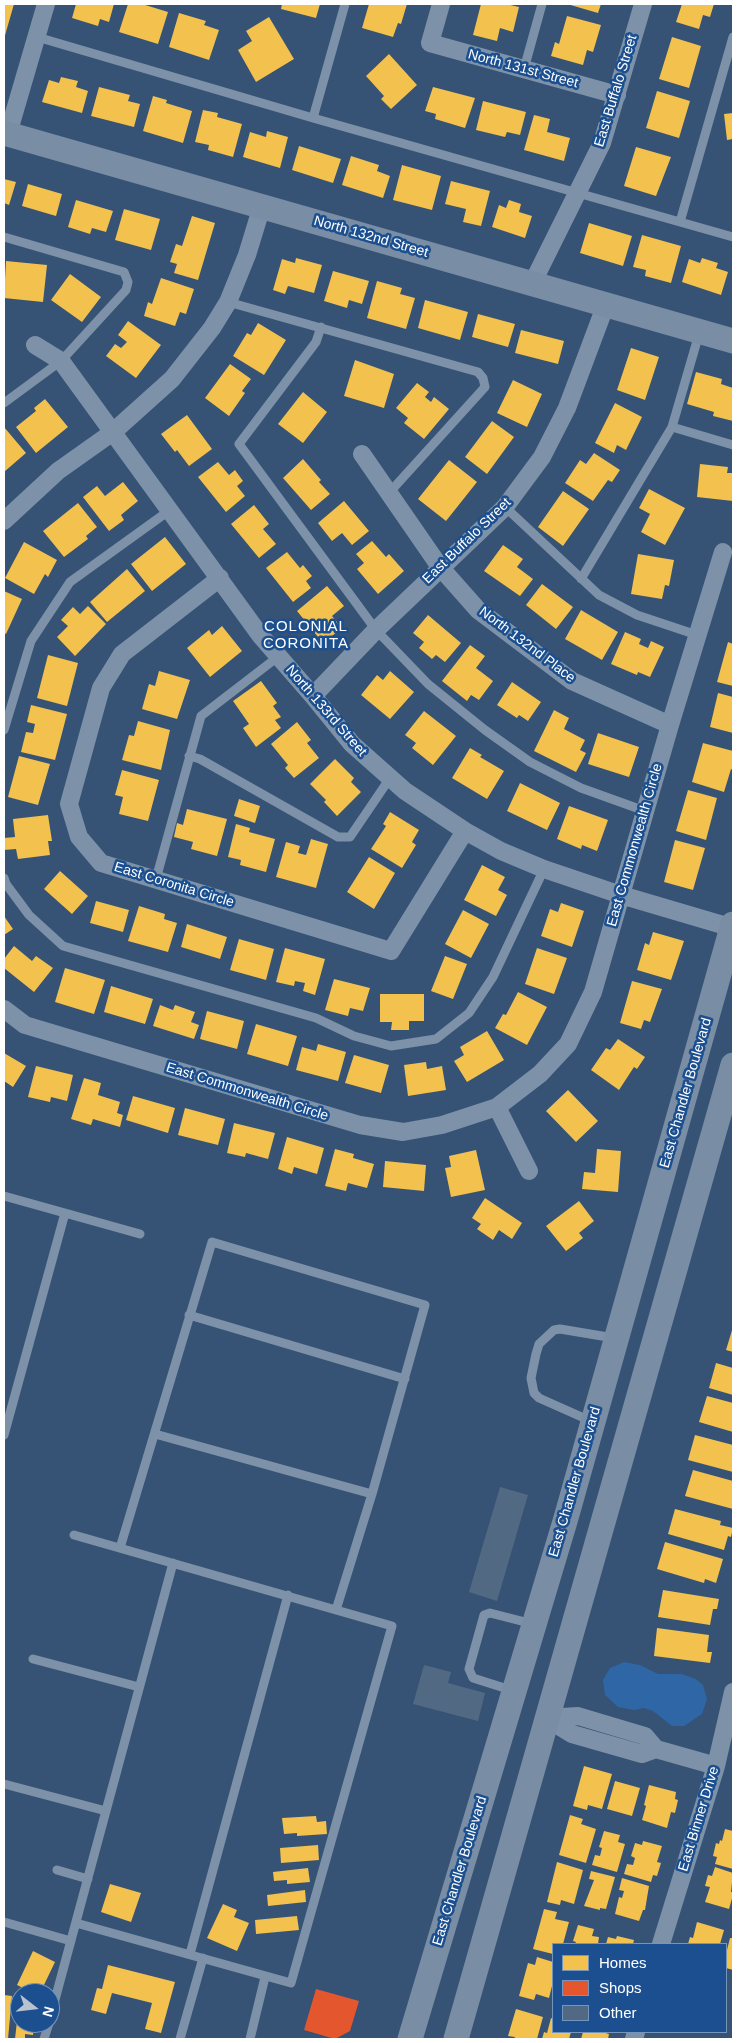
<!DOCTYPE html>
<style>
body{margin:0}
#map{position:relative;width:737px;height:2043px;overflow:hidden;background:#365274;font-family:Helvetica,sans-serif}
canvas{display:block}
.frame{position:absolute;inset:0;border:5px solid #fff;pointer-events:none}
.legend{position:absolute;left:552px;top:1943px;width:175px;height:90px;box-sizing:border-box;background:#1b4f8f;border:1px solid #7695bc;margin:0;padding:6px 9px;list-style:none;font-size:15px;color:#fff}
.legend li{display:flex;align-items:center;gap:10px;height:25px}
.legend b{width:25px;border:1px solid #7695bc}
.north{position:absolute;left:10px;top:1983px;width:50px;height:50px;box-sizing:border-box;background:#1b4f8f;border:1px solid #7695bc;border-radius:50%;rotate:106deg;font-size:14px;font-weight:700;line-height:20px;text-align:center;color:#fff}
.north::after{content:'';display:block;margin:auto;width:18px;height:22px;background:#b9c2ce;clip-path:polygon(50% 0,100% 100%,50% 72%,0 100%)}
</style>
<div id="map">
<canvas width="737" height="2043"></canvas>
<div class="frame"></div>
<ul class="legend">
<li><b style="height:14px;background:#f2c14e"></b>Homes</li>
<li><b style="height:14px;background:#e4572e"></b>Shops</li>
<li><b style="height:14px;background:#526984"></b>Other</li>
</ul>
<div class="north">N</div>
</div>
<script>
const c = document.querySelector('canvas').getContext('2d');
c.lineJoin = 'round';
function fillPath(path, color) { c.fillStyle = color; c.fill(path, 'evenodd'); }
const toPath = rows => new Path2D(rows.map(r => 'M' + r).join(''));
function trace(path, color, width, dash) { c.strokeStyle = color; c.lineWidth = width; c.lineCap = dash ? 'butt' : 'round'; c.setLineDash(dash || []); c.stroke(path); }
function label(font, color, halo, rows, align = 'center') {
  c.font = font + ' Helvetica,sans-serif'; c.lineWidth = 5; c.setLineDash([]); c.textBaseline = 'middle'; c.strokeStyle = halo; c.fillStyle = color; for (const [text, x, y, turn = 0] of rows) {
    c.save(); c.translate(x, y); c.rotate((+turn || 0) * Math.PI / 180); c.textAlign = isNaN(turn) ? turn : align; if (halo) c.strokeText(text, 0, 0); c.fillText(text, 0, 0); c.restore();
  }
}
fillPath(toPath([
 [624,1662,640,1665,658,1674,682,1674,696,1679,703,1685,707,1699,702,1714,684,1726,672,1726,653,1711,644,1708,634,1710,618,1707,605,1695,603,1680,610,1668]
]), '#2f66a5');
fillPath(toPath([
 [4,4,14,4,4,39],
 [76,4,114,4,109,22,100,19,98,26,72,18],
 [128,4,142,4,168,12,158,44,119,32],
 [282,4,320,4,316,18,281,9],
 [369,4,407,4,401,24,398,23,393,37,362,28],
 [481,4,506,4,519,7,513,32,500,28,497,41,473,35],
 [567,4,601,4,598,13],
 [682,4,714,4,710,17,703,15,699,29,676,22],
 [179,13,206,21,204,25,219,30,209,60,169,47],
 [567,16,601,25,593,52,587,50,583,65,551,56,555,42,559,44],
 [269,17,294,59,256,82,238,50,252,41,246,31],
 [672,37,701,46,689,88,659,79],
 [389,54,417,85,391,109,381,99,384,96,366,76],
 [61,77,78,81,76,87,88,91,82,113,42,102,49,80,59,83],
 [99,87,130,95,128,101,140,104,134,127,91,116],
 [433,87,475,98,465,128,435,119,436,114,425,111],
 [657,91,690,101,679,138,646,128],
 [153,96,167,100,166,103,192,111,183,143,143,131],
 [483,101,526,112,520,135,507,132,505,137,476,130],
 [203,110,218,113,217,117,242,124,233,157,208,150,209,145,195,142],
 [733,113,733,139,727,140,724,114],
 [534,115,550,119,547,132,570,138,564,161,524,150],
 [267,131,288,137,280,168,243,157,250,132,266,137],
 [299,146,341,159,333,183,292,170],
 [636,147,671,157,656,196,624,186],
 [351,156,379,165,377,171,390,176,383,198,342,185],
 [402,165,441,176,432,210,393,200],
 [4,179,16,182,9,205,4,203],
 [451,181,490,191,481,226,463,222,466,209,445,204],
 [28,184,62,194,56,216,22,206],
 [76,200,113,211,106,232,92,228,90,234,68,227],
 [509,200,521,204,519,212,532,216,525,238,492,227,499,205,506,208],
 [124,209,160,219,151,250,115,240],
 [192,216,215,223,198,280,174,273,177,264,170,262,176,244,182,246],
 [589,223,632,236,623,266,580,253],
 [642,235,681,246,671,283,645,276,646,270,633,267],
 [296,258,322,265,314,293,288,286,285,294,273,290,282,259,295,263],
 [702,258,718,263,716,268,728,272,721,295,682,282,689,259,700,263],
 [6,261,47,265,43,302,4,298],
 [333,271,369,281,362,304,349,300,347,308,324,301],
 [70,274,101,297,82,322,51,300],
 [161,278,194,289,186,314,180,312,175,326,144,316,148,302,152,304],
 [377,281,402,288,400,294,415,298,406,329,367,318],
 [425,300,468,312,460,340,418,328],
 [478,314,515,324,508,347,472,337],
 [128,321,161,345,136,378,106,356,115,344,121,348,127,342,118,335],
 [258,323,286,340,264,375,233,356,247,333,251,335],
 [521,330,564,341,558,364,515,353],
 [631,348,659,357,645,400,617,390],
 [355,360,394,374,384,408,344,396],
 [230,364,251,379,242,391,245,393,229,416,205,398],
 [696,372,722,379,721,384,733,388,733,421,713,416,714,412,687,404],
 [513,380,542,394,527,427,497,413],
 [417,383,429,392,425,397,431,402,434,397,449,409,424,439,404,423,408,418,396,408],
 [303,392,327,412,303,443,278,424],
 [45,399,68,427,36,453,16,427,36,411,34,408],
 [615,403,642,417,626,450,617,445,614,453,595,443],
 [187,415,212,449,189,466,177,450,175,452,161,434],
 [492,421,514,437,487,474,465,457],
 [4,427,26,453,4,472],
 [594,453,620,470,612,482,608,480,593,501,565,483,580,460,586,464],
 [303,459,321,480,319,482,330,494,311,510,283,478],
 [449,460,477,482,446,521,418,499],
 [218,462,229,475,235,470,243,481,237,486,245,496,226,512,198,477],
 [700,464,728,467,727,473,733,473,733,501,697,497],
 [123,482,138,501,121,515,124,520,109,531,83,497,97,486,105,496],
 [649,489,685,508,665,545,641,532,650,514,639,508],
 [563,491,589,509,563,546,538,527],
 [344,501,369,531,352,545,342,533,332,541,318,523],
 [78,503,97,527,86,536,88,539,64,557,43,531],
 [254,505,269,524,263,529,276,544,259,558,231,524],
 [165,537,186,564,152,591,131,564],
 [372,541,386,557,389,554,404,571,378,594,357,569,364,563,356,554],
 [24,542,57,560,48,577,45,574,34,594,5,578],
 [503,545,523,559,517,567,533,579,520,596,484,571],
 [287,552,300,568,303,565,312,576,306,581,311,588,293,602,266,568],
 [638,554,674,560,669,586,665,585,662,599,631,594],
 [127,569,145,591,107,622,90,602],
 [542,584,573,607,556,629,526,605],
 [327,586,344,606,332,616,342,628,323,643,297,611],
 [4,591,22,599,6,634,4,633],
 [88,606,106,624,75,656,57,637,68,626,61,620,73,607,80,614],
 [581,610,618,632,602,660,565,639],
 [428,615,461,643,445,662,436,655,432,659,419,648,424,642,413,633],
 [222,626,242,651,210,677,187,648,209,630,212,635],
 [625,632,641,639,639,644,648,648,651,641,664,647,650,677,638,672,637,675,611,664],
 [728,642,733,644,733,686,717,682],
 [470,645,485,656,476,668,493,681,479,700,471,695,467,701,442,681],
 [48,655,78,663,67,706,37,698],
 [159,671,190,680,177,719,142,709,149,684,155,686],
 [390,671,414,692,390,719,361,695,377,675,383,680],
 [261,681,277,703,273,706,281,717,275,720,281,728,256,747,243,728,249,724,233,701],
 [512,682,541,702,528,721,519,715,517,718,497,705],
 [718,693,733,697,733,733,710,727],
 [31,705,67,714,55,760,21,752,26,732,33,733,35,724,27,722],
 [554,710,569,718,564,729,585,740,580,750,586,753,576,772,534,751],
 [424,711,456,736,433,765,412,748,416,743,405,735],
 [138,721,170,730,161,770,122,760,129,735,134,736],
 [297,722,311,740,307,743,319,758,294,778,285,768,288,765,271,744],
 [598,733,639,747,629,777,588,764],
 [703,743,733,751,733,770,731,769,724,792,692,782],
 [470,748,482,755,480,757,504,771,487,799,452,778],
 [19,756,50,764,38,805,8,797],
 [335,759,354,778,351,782,361,792,337,816,324,802,326,800,310,784],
 [122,770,159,780,148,821,119,814,123,797,115,795],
 [520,783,560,803,547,830,507,811],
 [688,790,717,798,706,840,676,831],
 [239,799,260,806,255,823,234,816],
 [569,806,608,820,597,851,582,845,581,849,557,839],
 [187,809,227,819,217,856,191,849,193,842,174,837,177,823,183,825],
 [390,812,419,830,412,842,416,845,402,868,371,849,386,826,383,824],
 [48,815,52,841,48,841,50,855,18,859,16,849,4,850,4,838,15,837,13,819],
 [236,824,250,828,249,832,275,839,266,872,240,865,241,860,228,857],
 [311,839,328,844,316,888,276,877,286,842,300,846,298,853,306,855],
 [675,840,705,848,693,890,664,882],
 [369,857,395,873,374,909,347,892],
 [482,865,505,877,498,890,507,895,496,916,464,900],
 [60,871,88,896,72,914,44,889],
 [96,901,129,910,123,932,90,923],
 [561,903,584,911,572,947,541,936,550,909,558,912],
 [139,906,165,914,164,919,177,923,168,952,128,941],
 [463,910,489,924,471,958,445,944],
 [4,916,13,929,4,935],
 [187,924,227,937,220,959,181,947],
 [653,932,684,941,671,980,637,970,645,943,649,945],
 [239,939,274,949,266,980,230,970],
 [14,946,32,961,36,956,53,968,34,992,4,968,4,959],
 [285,948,325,959,315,995,303,991,305,983,295,981,294,986,276,982],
 [537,948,567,958,554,994,525,984],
 [445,956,467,964,453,999,431,991],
 [65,968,105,980,94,1014,55,1002],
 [334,979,370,988,363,1011,350,1008,348,1016,325,1010],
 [632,981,662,989,650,1022,644,1020,641,1029,620,1023],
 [111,986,153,999,145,1024,104,1012],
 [518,992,547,1007,527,1045,495,1028,503,1014,506,1015],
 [380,994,424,994,424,1021,409,1021,409,1030,391,1030,392,1022,380,1022],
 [160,1005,173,1010,175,1005,195,1012,191,1022,199,1025,194,1039,153,1026],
 [207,1011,244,1021,237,1049,200,1039],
 [256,1024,297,1036,288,1066,247,1054],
 [487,1031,504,1060,467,1082,454,1061,464,1055,460,1047],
 [618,1039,645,1057,637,1069,634,1067,619,1090,591,1070,606,1048,610,1050],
 [318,1044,346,1052,338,1081,296,1070,302,1047,316,1051],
 [4,1053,26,1066,13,1087,4,1081],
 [354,1055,389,1065,381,1093,345,1083],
 [426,1062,427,1069,442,1066,446,1090,408,1096,404,1065],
 [36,1066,73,1075,67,1101,51,1097,50,1102,28,1097],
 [84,1078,101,1083,98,1095,120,1102,117,1113,123,1115,120,1127,93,1119,91,1125,71,1119],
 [568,1090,598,1121,576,1142,546,1111],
 [133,1096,175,1108,168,1133,126,1120],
 [185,1108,225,1119,218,1145,178,1135],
 [234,1123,275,1133,268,1159,246,1153,245,1157,227,1153],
 [287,1137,324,1148,317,1174,294,1167,292,1174,278,1169],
 [335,1149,354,1154,353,1158,374,1164,367,1188,348,1183,346,1191,325,1186],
 [597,1149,621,1151,618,1192,582,1189,584,1172,595,1173],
 [476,1150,485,1190,451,1197,445,1168,451,1167,449,1156],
 [385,1161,426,1165,424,1191,383,1187],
 [485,1198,522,1223,512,1239,499,1230,493,1240,477,1229,481,1224,472,1218],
 [579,1201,594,1221,579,1233,583,1238,566,1251,546,1226],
 [733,1327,733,1352,726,1350],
 [716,1363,733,1368,733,1395,709,1388],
 [707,1396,733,1403,733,1432,699,1422],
 [695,1435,733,1445,733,1472,688,1460],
 [693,1470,733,1481,733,1509,685,1496],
 [675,1509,721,1521,720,1525,733,1528,731,1537,728,1536,724,1550,668,1534],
 [665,1542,723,1559,716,1583,705,1579,704,1583,657,1569],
 [663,1590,719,1599,717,1609,713,1609,710,1625,658,1617],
 [657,1628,709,1635,707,1652,712,1652,710,1663,654,1656],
 [584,1766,612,1774,602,1809,588,1805,587,1810,573,1806],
 [615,1781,640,1788,632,1816,607,1809],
 [649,1785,676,1792,675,1799,678,1800,675,1813,671,1812,667,1828,642,1820,646,1806,644,1805],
 [570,1815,583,1819,581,1824,596,1829,586,1863,559,1855],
 [316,1816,317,1822,326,1821,327,1834,297,1836,297,1833,284,1834,282,1818],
 [725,1829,733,1831,733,1869,715,1864,717,1857,713,1856,716,1843,719,1844,720,1840,722,1841],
 [604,1831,620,1835,618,1842,625,1844,617,1872,592,1865,595,1855,600,1856,602,1848,599,1847],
 [643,1841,662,1846,657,1862,661,1863,657,1876,653,1875,651,1882,624,1874,627,1864,633,1865,635,1858,631,1856,635,1843,642,1845],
 [318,1845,319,1860,281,1863,280,1848],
 [557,1862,583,1870,574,1904,561,1900,560,1905,547,1902],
 [715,1867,733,1873,731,1892,733,1892,733,1895,729,1909,705,1902,710,1887,705,1886,708,1875,712,1876],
 [308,1868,310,1882,287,1884,287,1880,274,1881,273,1872],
 [591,1871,615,1877,606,1909,600,1908,600,1910,584,1906,594,1880,589,1879],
 [622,1878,649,1886,645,1910,643,1910,639,1921,615,1914,619,1897,622,1898,624,1891,619,1890],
 [110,1884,141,1893,131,1922,101,1912],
 [305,1890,306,1902,268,1906,267,1895],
 [223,1904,237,1910,234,1917,249,1923,237,1951,207,1938],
 [544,1909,557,1912,555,1919,569,1922,563,1944,553,1944,553,1954,533,1949],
 [297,1916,299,1930,256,1934,255,1920],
 [697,1922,724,1930,720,1944,688,1944,690,1937,693,1938],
 [578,1925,594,1929,592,1936,599,1937,598,1944,575,1944,576,1942,573,1941],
 [617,1936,634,1940,633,1944,606,1944,608,1937,616,1939],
 [730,1938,733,1938,733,1970,726,1968,726,1954],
 [33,1951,55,1962,43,1987,37,1984,33,1993,17,1985],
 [537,1957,553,1962,553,1982,549,1998,536,1994,534,2000,519,1996,528,1963,535,1965],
 [108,1965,175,1982,161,2033,145,2029,152,2003,112,1993,106,2014,91,2010,97,1988,102,1989],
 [4,1995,12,1996,8,2039,4,2039],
 [19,2003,20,2023,34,2023,33,2035,25,2034,25,2039,15,2039],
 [516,2009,543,2017,537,2039,514,2039,515,2037,508,2036],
 [551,2018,553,2019,553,2032,571,2032,569,2039,542,2039,544,2032,547,2033],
 [583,2032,602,2032,609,2034,608,2039,581,2039]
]), '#f2c14e');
fillPath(toPath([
 [316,1989,359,2001,350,2031,335,2039,304,2030]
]), '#e4572e');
fillPath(toPath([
 [500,1487,528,1495,497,1601,469,1592],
 [424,1665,451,1672,448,1683,485,1693,478,1721,413,1704]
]), '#526984');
trace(toPath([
 [37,37,313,118,733,237],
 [524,69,542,4],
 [313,118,345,4],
 [680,222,733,37],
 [4,237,124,272,128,282,126,290,61,361,4,403],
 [228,302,478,372,483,378,485,387,389,493],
 [321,327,316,342,239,444,376,630,428,684,485,730,530,762,581,788,645,811],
 [672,427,733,445],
 [505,507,599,595,637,615,697,635],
 [581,579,672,427,699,334],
 [4,730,31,641,70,582,170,510],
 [189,756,200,759,338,837,350,837,390,778],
 [4,878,6,884,29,915,63,946,316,1018,354,1036,391,1046,436,1039,469,1013,493,977,544,869],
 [156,879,201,716,279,656],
 [4,1196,140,1234],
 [189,1315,405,1379],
 [593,1422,539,1398,534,1393,531,1378,536,1354,539,1344,554,1330,560,1329,614,1338],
 [155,1434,372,1494],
 [4,1435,65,1213],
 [74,1535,392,1626,291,1983,76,1923],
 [120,1548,212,1242,425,1305,372,1494,336,1610],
 [33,1659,139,1687],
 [514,1691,473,1678,469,1669,484,1615,490,1613,533,1624],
 [4,1784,106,1811],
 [57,1870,88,1879],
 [4,1922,71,1941],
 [190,1954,288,1595],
 [50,2018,173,1563],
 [44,2039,49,2023],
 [180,2039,203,1958],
 [250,2039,265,1977]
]), '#7d92a8', 9);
trace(toPath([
 [441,4,430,43,617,95],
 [8,134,46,4],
 [532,284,602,143,643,4],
 [35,345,61,361,260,635,313,696,352,744,405,791,465,831,501,851,544,869,621,895,733,928],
 [362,454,440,567,478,610,572,681,670,725],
 [4,521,58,471,113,432,172,379,212,328,228,302,247,255,262,206],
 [220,578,122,654,101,688,69,804,79,837,101,863,391,951,465,831],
 [313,696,376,630,505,507,542,457,567,408,606,304],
 [4,1009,25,1025,360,1125,403,1132,442,1125,497,1107,540,1074,568,1044,593,992,670,725,723,552],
 [497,1107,529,1171],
 [546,1718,578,1716,645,1736,656,1749,716,1766],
 [546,1718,572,1734,642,1754,656,1749],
 [661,1944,716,1766,733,1692],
 [634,2039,636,2032]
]), '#7d92a8', 18);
trace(toPath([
 [4,133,733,341],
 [410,2039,566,1518,733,924],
 [456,2039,733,1065]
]), '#798da4', 25);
label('14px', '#fff', '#1b4f8f', [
 ["North 131st Street",523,69,15],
 ["East Buffalo Street",616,91,-73],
 ["North 132nd Street",371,237,16],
 ["East Buffalo Street",467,541,-44],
 ["North 132nd Place",527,645,37],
 ["North 133rd Street",326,711,49],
 ["East Commonwealth Circle",635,845,-74],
 ["East Coronita Circle",174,885,17],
 ["East Commonwealth Circle",247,1092,17],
 ["East Chandler Boulevard",686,1093,-74],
 ["East Chandler Boulevard",575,1482,-74],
 ["East Binner Drive",699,1819,-73],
 ["East Chandler Boulevard",460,1871,-73]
]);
c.letterSpacing = '1px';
label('15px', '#fff', '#1b4f8f', [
 ["COLONIAL",306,627],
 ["CORONITA",306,644]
]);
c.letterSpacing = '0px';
</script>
